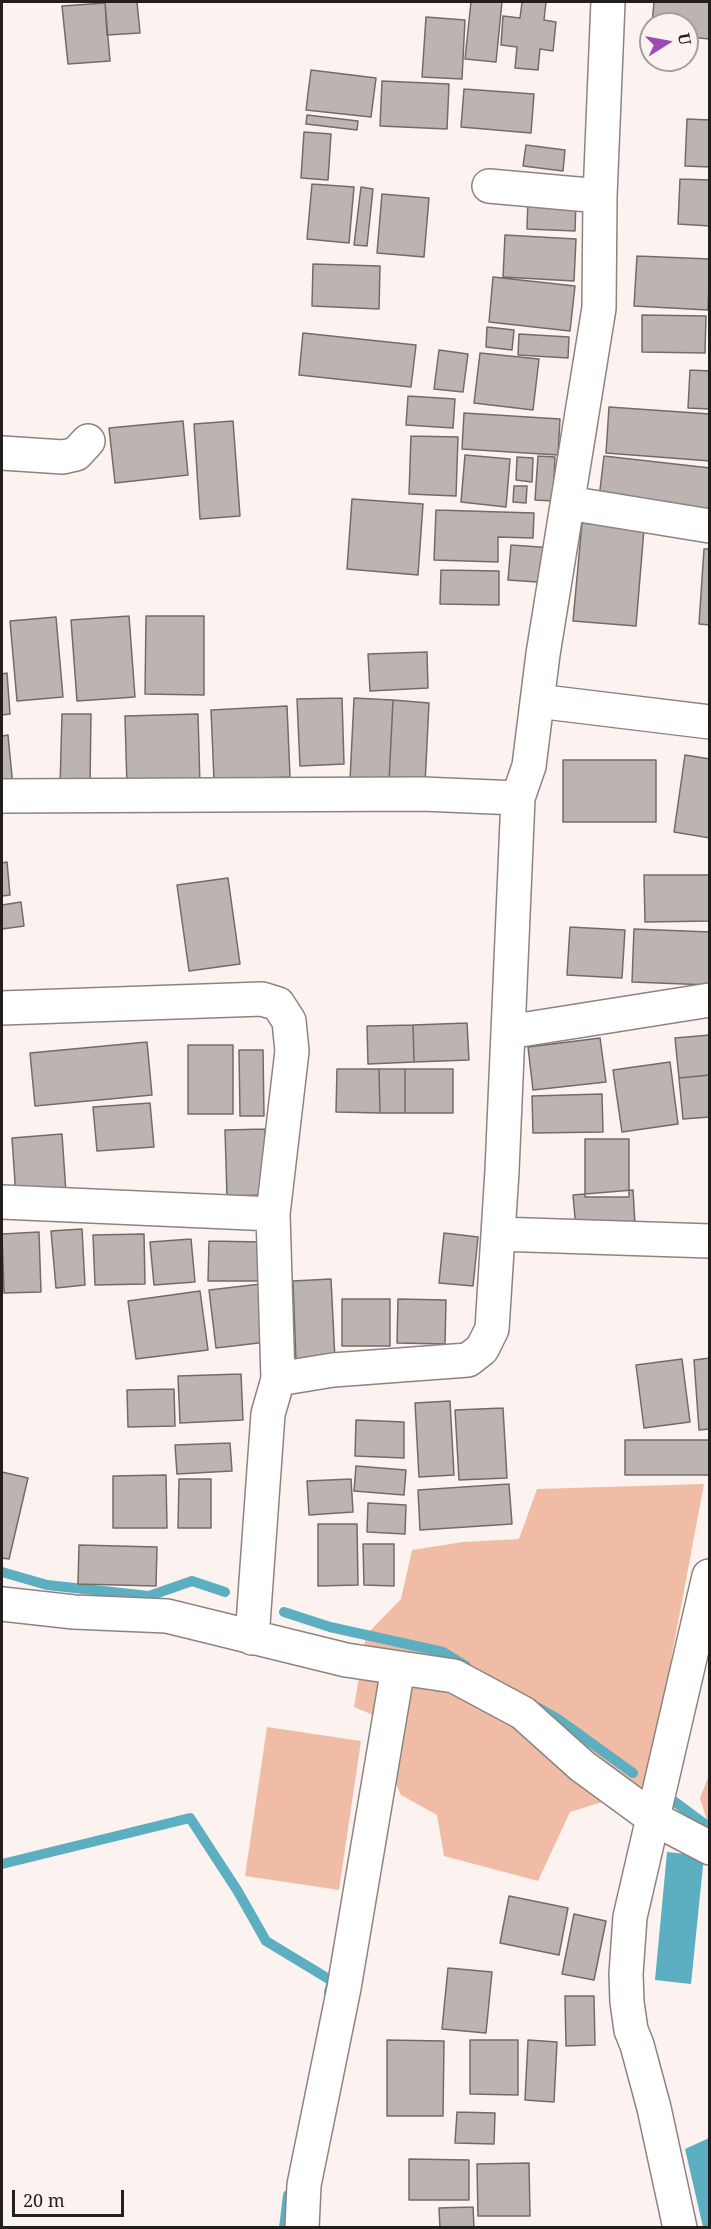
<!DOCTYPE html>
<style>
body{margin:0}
#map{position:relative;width:711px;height:2229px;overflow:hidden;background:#fcf3f0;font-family:"Noto Serif",serif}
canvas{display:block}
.frame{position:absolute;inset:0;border:3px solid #221f1d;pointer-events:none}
.north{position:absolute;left:639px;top:12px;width:60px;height:60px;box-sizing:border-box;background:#fcf3f0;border:2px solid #a59e9c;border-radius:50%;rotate:79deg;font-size:16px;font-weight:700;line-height:24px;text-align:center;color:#221f1d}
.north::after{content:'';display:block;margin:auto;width:21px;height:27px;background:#9d49b8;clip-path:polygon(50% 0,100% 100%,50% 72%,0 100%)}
.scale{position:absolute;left:12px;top:2190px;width:112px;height:27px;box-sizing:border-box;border:3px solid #221f1d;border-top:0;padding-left:8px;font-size:18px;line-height:21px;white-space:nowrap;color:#221f1d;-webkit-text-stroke:4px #fcf3f0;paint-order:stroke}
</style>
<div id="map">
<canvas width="711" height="2229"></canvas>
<div class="frame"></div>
<div class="north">U</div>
<div class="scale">20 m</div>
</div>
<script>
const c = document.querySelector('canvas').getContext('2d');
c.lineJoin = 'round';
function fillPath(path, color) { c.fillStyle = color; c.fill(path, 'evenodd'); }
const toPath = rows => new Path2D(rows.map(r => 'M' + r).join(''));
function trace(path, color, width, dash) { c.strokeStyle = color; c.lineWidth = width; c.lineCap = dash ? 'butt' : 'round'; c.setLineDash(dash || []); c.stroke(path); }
fillPath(toPath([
 [704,1484,647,1788,570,1812,538,1881,444,1856,437,1815,401,1795,390,1772,373,1715,354,1707,366,1635,401,1599,412,1550,463,1542,519,1539,537,1489],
 [267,1727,361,1741,339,1890,245,1876],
 [709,1775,709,1827,700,1798]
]), '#f1bca6');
fillPath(toPath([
 [667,1852,704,1856,691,1984,655,1980],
 [709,2138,709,2227,703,2227,685,2149]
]), '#5bafc0');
trace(toPath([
 [2,1572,47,1585,149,1596,192,1581,225,1592],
 [284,1612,330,1627,443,1652,466,1666],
 [537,1707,558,1719,633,1773],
 [671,1799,710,1828],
 [2,1864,190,1818,237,1890,266,1941,332,1981,329,1992],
 [284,2228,288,2195]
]), '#5bafc0', 10);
const building = toPath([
 [105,2,137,2,140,33,107,35,105,2],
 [471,2,502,2,496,62,465,59,471,2],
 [522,2,546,2,544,20,556,22,553,51,540,49,538,70,515,68,517,47,501,45,503,16,520,18,522,2],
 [654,2,710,2,710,39,687,37,687,24,652,24,654,2],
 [105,3,110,61,68,64,62,6,105,3],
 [426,17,465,20,462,79,422,77,426,17],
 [311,70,376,78,371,117,306,110,311,70],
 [382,81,449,84,447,129,380,126,382,81],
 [464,89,534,94,531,133,461,127,464,89],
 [307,115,358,121,357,130,306,124,307,115],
 [687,119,710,120,710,167,685,166,687,119],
 [304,132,331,134,328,180,301,178,304,132],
 [526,145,565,150,563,171,523,166,526,145],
 [680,179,710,180,710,226,678,224,680,179],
 [312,184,354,187,349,243,307,239,312,184],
 [361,187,373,189,367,246,354,245,361,187],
 [382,194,429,198,424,257,377,253,382,194],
 [528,198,576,199,575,231,527,229,528,198],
 [505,235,576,239,574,281,503,277,505,235],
 [637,256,710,259,708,310,634,306,637,256],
 [313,264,380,266,379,309,312,306,313,264],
 [493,277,575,286,570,331,489,322,493,277],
 [642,315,706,316,705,353,642,352,642,315],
 [487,327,514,330,512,350,486,347,487,327],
 [303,333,416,345,411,387,299,375,303,333],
 [519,334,569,337,568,358,518,355,519,334],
 [439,350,468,354,463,392,434,389,439,350],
 [480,353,539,359,533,410,474,403,480,353],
 [690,370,710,371,710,409,688,408,690,370],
 [408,396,455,399,453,428,406,425,408,396],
 [609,407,710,414,710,461,606,453,609,407],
 [464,413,560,419,558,455,462,449,464,413],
 [183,421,188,475,115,483,109,428,183,421],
 [233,421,240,516,200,519,194,424,233,421],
 [411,436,458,437,456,496,409,494,411,436],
 [465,455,510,459,506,507,461,502,465,455],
 [538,456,555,457,553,501,535,500,538,456],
 [604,456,710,468,710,511,599,498,604,456],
 [517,457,533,458,532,482,516,480,517,457],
 [514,486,527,486,526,503,513,502,514,486],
 [352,499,423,504,418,575,347,569,352,499],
 [436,510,534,513,533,538,498,537,498,562,434,560,436,510],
 [582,523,644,529,636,626,573,621,582,523],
 [511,545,554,548,551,583,508,580,511,545],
 [704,549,710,549,710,625,699,624,704,549],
 [441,570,499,571,499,605,440,604,441,570],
 [129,616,135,697,77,701,71,620,129,616],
 [146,616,204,616,204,695,145,694,146,616],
 [56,617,63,697,17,701,10,621,56,617],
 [427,652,428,688,370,691,368,654,427,652],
 [7,673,10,714,2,715,2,674,7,673],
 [342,698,344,764,300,766,297,699,342,698],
 [354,698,393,700,389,782,350,780,354,698],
 [393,700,429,703,425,784,389,782,393,700],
 [287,706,290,777,214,780,211,710,287,706],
 [62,714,91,714,90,786,60,786,62,714],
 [198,714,200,786,127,787,125,716,198,714],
 [8,735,13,787,2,788,2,736,8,735],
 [685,755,710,759,710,838,674,832,685,755],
 [563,760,656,760,656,822,563,822,563,760],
 [7,862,10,895,2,896,2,863,7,862],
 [644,875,710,875,710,921,645,922,644,875],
 [228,878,240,964,189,971,177,885,228,878],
 [21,902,24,926,2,929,2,905,21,902],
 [570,927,625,930,622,978,567,975,570,927],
 [634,929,710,932,710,985,632,982,634,929],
 [467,1023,469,1060,414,1062,413,1025,467,1023],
 [413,1025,414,1062,368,1064,367,1026,413,1025],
 [710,1035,710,1075,679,1078,675,1038,710,1035],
 [600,1038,606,1082,533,1090,528,1047,600,1038],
 [147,1042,152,1095,35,1106,30,1053,147,1042],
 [188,1045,233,1045,233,1114,188,1114,188,1045],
 [239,1050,263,1050,264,1116,240,1116,239,1050],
 [670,1062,678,1124,622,1132,613,1070,670,1062],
 [337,1069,379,1069,380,1113,336,1112,337,1069],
 [379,1069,405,1069,405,1113,380,1113,379,1069],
 [405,1069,453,1069,453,1113,405,1113,405,1069],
 [710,1075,710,1117,683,1119,679,1078,710,1075],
 [602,1094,603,1132,533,1133,532,1096,602,1094],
 [150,1103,154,1147,97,1151,93,1107,150,1103],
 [265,1129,267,1195,227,1196,225,1130,265,1129],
 [62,1134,66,1193,16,1197,12,1138,62,1134],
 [585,1139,629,1139,629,1197,585,1197,585,1139],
 [633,1190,635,1225,576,1229,573,1195,633,1190],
 [82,1229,85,1285,56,1288,51,1231,82,1229],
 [39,1232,41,1292,4,1293,2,1234,39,1232],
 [444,1233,478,1237,473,1286,439,1283,444,1233],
 [144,1234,145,1284,95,1285,93,1235,144,1234],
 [191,1239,195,1282,154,1285,150,1242,191,1239],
 [209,1241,262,1242,262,1281,208,1281,209,1241],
 [331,1279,335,1360,296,1362,293,1281,331,1279],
 [261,1284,267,1342,216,1348,209,1290,261,1284],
 [200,1291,208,1350,136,1359,128,1301,200,1291],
 [342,1299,390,1299,390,1346,342,1346,342,1299],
 [398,1299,446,1300,445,1344,397,1343,398,1299],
 [710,1358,710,1429,699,1430,694,1360,710,1358],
 [682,1359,690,1422,644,1428,636,1365,682,1359],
 [241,1374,243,1420,180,1423,178,1376,241,1374],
 [174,1389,175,1426,128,1427,127,1390,174,1389],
 [450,1401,454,1475,419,1477,415,1403,450,1401],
 [503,1408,507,1478,459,1480,455,1410,503,1408],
 [356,1420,404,1422,404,1458,355,1456,356,1420],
 [625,1440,710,1440,710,1475,625,1475,625,1440],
 [230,1443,232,1471,177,1474,175,1445,230,1443],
 [356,1466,406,1470,404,1495,354,1491,356,1466],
 [2,1472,28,1478,9,1559,2,1558,2,1472],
 [166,1475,167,1528,113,1528,113,1476,166,1475],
 [179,1479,211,1479,211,1528,178,1528,179,1479],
 [351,1479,353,1512,309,1515,307,1481,351,1479],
 [509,1484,512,1524,420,1530,418,1490,509,1484],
 [368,1503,406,1505,405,1534,367,1532,368,1503],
 [318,1524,357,1524,358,1585,318,1586,318,1524],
 [363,1544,394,1544,394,1586,364,1585,363,1544],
 [79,1545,157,1547,156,1586,78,1584,79,1545],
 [509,1896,568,1908,559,1955,500,1943,509,1896],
 [574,1914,606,1921,594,1980,562,1974,574,1914],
 [448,1968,492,1972,486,2033,442,2029,448,1968],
 [565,1996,594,1996,595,2045,566,2046,565,1996],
 [387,2040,444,2041,443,2116,387,2116,387,2040],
 [470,2040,518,2040,518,2095,470,2094,470,2040],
 [528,2040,557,2042,554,2102,525,2100,528,2040],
 [457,2112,495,2113,494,2144,455,2143,457,2112],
 [409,2159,469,2160,469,2200,409,2200,409,2159],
 [529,2163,530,2216,478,2216,477,2164,529,2163],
 [473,2207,474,2228,440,2228,439,2208,473,2207]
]);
fillPath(building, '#bbb4b0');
trace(building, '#726c67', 1.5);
const minor = toPath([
 [489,186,600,196],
 [2,453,63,457,76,454,88,441],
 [568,503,710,526],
 [537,701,710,722],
 [2,796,422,794,518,798,529,766,543,654,599,308,600,196,608,2],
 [2,1008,262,999,278,1004,289,1021,292,1051,273,1214,278,1379],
 [508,1032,518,798],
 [2,1202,273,1214],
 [498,1234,710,1241],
 [2,1604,74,1612,167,1616,346,1660,454,1676,523,1713,582,1766,653,1818,710,1848],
 [252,1638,268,1414,278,1379,333,1370,468,1360,482,1349,492,1329,502,1171,508,1032,710,1000],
 [302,2228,304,2185,344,1988,398,1668],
 [680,2228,654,2108,637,2045,631,2030,627,2002,626,1974,630,1917,709,1576]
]);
trace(minor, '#8c8481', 36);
trace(minor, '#fff', 33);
</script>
